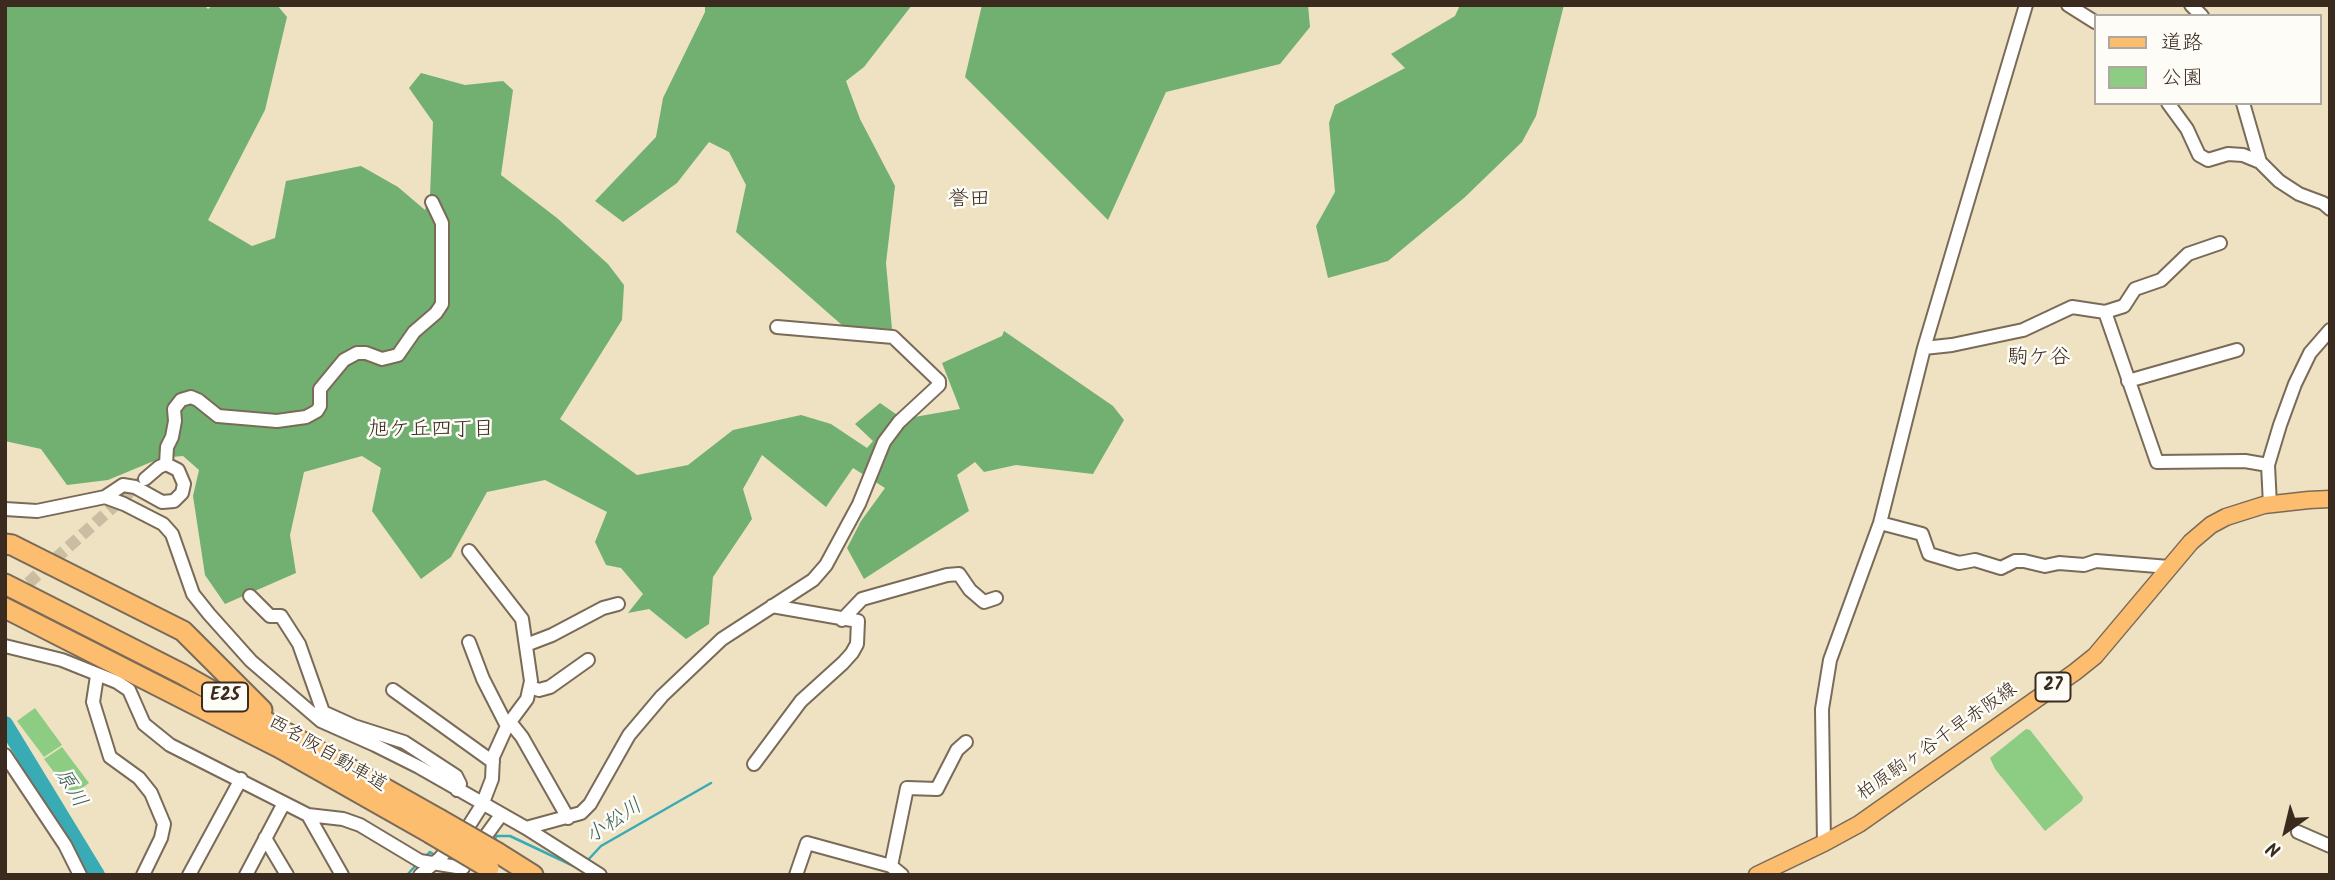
<!DOCTYPE html>
<meta charset="utf-8">
<style>
body{margin:0}
#map{position:relative;width:2335px;height:880px;overflow:hidden;background:#eee2c3;font-family:Kalam,"Klee One",sans-serif}
canvas{display:block}
.frame{position:absolute;inset:0;border:7px solid #3b2a1e;pointer-events:none}
.legend{position:absolute;left:2094px;top:14px;width:228px;height:91px;box-sizing:border-box;background:#fdfcf7;border:2px solid #afa8a0;margin:0;padding:9px 12px;list-style:none;font-size:21px;color:#3b2a1e}
.legend li{display:flex;align-items:center;gap:14px;height:35px}
.legend b{width:35px;border:2px solid #afa8a0}
.north{position:absolute;left:2251px;top:796px;width:70px;height:70px;-webkit-text-stroke:5px #fdfcf7;paint-order:stroke;rotate:214deg;font-size:19px;font-weight:700;line-height:28px;text-align:center;color:#3b2a1e}
.north::after{content:'';display:block;margin:auto;width:24px;height:32px;background:#3b2a1e;clip-path:polygon(50% 0,100% 100%,50% 72%,0 100%)}
</style>
<div id="map">
<canvas width="2335" height="880"></canvas>
<div class="frame"></div>
<ul class="legend">
<li><b style="height:9px;background:#fcbd6f"></b>道路</li>
<li><b style="height:19px;background:#8ccc83"></b>公園</li>
</ul>
<div class="north">N</div>
</div>
<script>
const c = document.querySelector('canvas').getContext('2d');
c.lineJoin = 'round';
function fillPath(path, color) { c.fillStyle = color; c.fill(path, 'evenodd'); }
const toPath = rows => new Path2D(rows.map(r => 'M' + r).join(''));
function trace(path, color, width, dash) { c.strokeStyle = color; c.lineWidth = width; c.lineCap = dash ? 'butt' : 'round'; c.setLineDash(dash || []); c.stroke(path); }
function label(font, color, halo, rows, align = 'center') {
  c.font = font + ' Kalam,"Klee One",sans-serif'; c.lineWidth = 5; c.setLineDash([]); c.textBaseline = 'middle'; c.strokeStyle = halo; c.fillStyle = color; for (const [text, x, y, turn = 0] of rows) {
    c.save(); c.translate(x, y); c.rotate((+turn || 0) * Math.PI / 180); c.textAlign = isNaN(turn) ? turn : align; if (halo) c.strokeText(text, 0, 0); c.fillText(text, 0, 0); c.restore();
  }
}
fillPath(toPath([
 [35,708,62,745,44,757,17,721],
 [2026,729,2030,730,2083,797,2082,801,2045,831,1995,769,1990,758],
 [62,747,89,783,72,796,44,759]
]), '#8ccc83');
fillPath(toPath([
 [5,5,204,5,208,9,213,5,277,5,287,17,265,110,208,220,252,246,275,238,286,181,361,166,398,187,425,210,430,195,433,122,409,88,421,73,465,85,503,81,513,90,501,175,557,218,608,264,624,285,622,320,560,419,637,475,688,465,733,430,801,415,831,424,867,448,873,441,855,424,880,403,903,419,960,409,942,363,1002,336,1004,331,1113,406,1124,420,1093,474,1016,465,984,472,975,462,957,475,969,511,864,579,847,548,861,521,885,488,853,468,826,507,762,455,743,489,752,519,713,577,709,624,686,639,649,609,628,613,643,594,621,568,606,565,595,542,607,512,545,480,487,492,451,557,421,579,372,511,381,468,362,456,304,472,290,535,296,573,225,604,205,575,193,496,199,470,183,456,161,458,108,480,67,485,41,449,5,441],
 [705,5,912,5,864,67,846,81,860,119,895,186,886,263,892,329,843,326,736,232,746,185,729,152,709,142,677,183,623,222,595,201,656,137,663,98,705,12],
 [982,5,1308,5,1310,27,1280,64,1166,92,1108,220,965,77],
 [1460,5,1564,5,1536,116,1522,142,1464,198,1388,261,1328,278,1316,226,1335,192,1329,123,1335,105,1405,68,1391,54,1455,16]
]), '#71b071');
trace(toPath([
 [493,841,497,836,510,836,580,869],
 [425,857,430,852,436,856],
 [587,861,601,846,711,783],
 [407,875,417,864]
]), '#39abb5', 2.5);
trace(toPath([
 [5,724,97,875]
]), '#39abb5', 16);
trace(toPath([
 [15,595,142,481]
]), '#cabda2', 12, [12, 6]);
const minor = toPath([
 [2068,5,2095,22],
 [2191,5,2202,16],
 [2168,103,2187,129,2199,155,2208,160,2228,154,2243,155,2260,162],
 [2243,103,2260,162,2279,181,2299,194,2323,203,2330,209],
 [2105,312,2157,462,2245,461,2268,465],
 [1924,348,1952,345,2023,330,2072,307,2105,312,2124,306,2135,289,2161,280,2188,254,2220,243],
 [2128,381,2237,350],
 [166,464,167,447,172,437,175,421,174,409,181,400,191,397,198,400,218,416,277,421,306,417,317,411,320,406,320,389,344,360,357,353,366,353,382,359,398,355,414,332,436,313,442,304,442,223,432,202],
 [145,479,159,467,166,464],
 [105,497,124,504,163,524,172,534,193,594,209,614,251,661,321,721,375,745,419,767,526,828,600,875],
 [2270,505,2268,465,2280,425,2295,384,2310,353,2330,330],
 [5,509,37,511,105,497,123,485,135,487,162,502,174,501,182,493,184,484,178,470,166,464],
 [1880,523,1922,534,1929,554,1959,563,1975,560,2001,568,2015,561,2024,561,2045,566,2059,563,2084,565,2096,561,2169,567],
 [250,596,270,616,281,616,299,644,323,712,354,726,404,742,456,776,460,784,457,790],
 [842,620,862,599,947,575,959,574,970,590,984,602,996,598],
 [469,642,483,679,507,726],
 [526,645,552,635,603,608,618,604],
 [5,646,62,660,117,682,129,690,144,724,170,745,308,815,343,819,360,825,420,861,463,868],
 [97,676,93,702,110,757,139,778,151,793,164,824,161,838,143,875],
 [530,687,539,690,550,687,588,660],
 [393,690,493,762],
 [510,722,522,737,568,818],
 [5,755,65,845,80,875],
 [754,764,801,701,843,663,852,653,857,644,858,621,772,606],
 [308,815,342,875],
 [526,828,581,813,590,804,629,735,662,696,722,639,813,580,826,565,859,504,884,442,899,422,939,385,939,381,893,337,777,327],
 [2298,832,2330,846],
 [265,838,287,875],
 [1824,843,1822,709,1830,660,1880,523,1924,348,2026,5],
 [477,848,501,815],
 [891,866,907,788,937,789,957,750,966,742],
 [189,875,241,779],
 [246,875,284,803],
 [420,875,440,858,470,824,482,805,492,779,493,757,507,726,527,699,531,681,522,619,469,551],
 [796,875,807,843,891,866,902,875]
]);
const major = toPath([
 [1757,875,1824,843,1859,824,2075,672,2095,656,2191,542,2211,525,2226,517,2264,505,2309,500,2330,499]
]);
const highway = toPath([
 [5,544,12,545,183,631,262,710],
 [5,584,182,674,439,819],
 [5,608,280,748,430,833],
 [498,853,533,875]
]);
trace(minor, '#7a6a58', 16);
trace(major, '#7a6a58', 19);
trace(highway, '#7a6a58', 23);
trace(minor, '#fff', 12);
trace(major, '#fcbd6f', 16);
trace(highway, '#fcbd6f', 19);
const highwayBridge = toPath([
 [439,819,498,853],
 [430,833,489,868]
]);
trace(highwayBridge, '#7a6a58', 23, []);
trace(highwayBridge, '#fcbd6f', 19);
for (const [x, y, w] of [
 [2053,687,35],
 [225,697,46]
]) { const box = new Path2D(); box.roundRect(x - w / 2, y - 14.5, w, 29, 5); c.fillStyle = '#fdfcf7'; c.fill(box); trace(box, '#3b2a1e', 2); }
label('bold 18px', '#3b2a1e', null, [
 ["27",2053,687],
 ["E25",225,697]
]);
label('19px', '#3b2a1e', '#fdfcf7', [
 ["柏原駒ヶ谷千早赤阪線",1938,743,-35],
 ["西名阪自動車道",327,755,30]
]);
label('21px', '#3b2a1e', '#fdfcf7', [
 ["誉田",969,201],
 ["駒ケ谷",2039,359],
 ["旭ケ丘四丁目",431,431]
]);
label('italic 21px', '#3a5e5a', '#fdfcf7', [
 ["原川",69,789,59],
 ["小松川",615,823,-34]
]);
</script>
